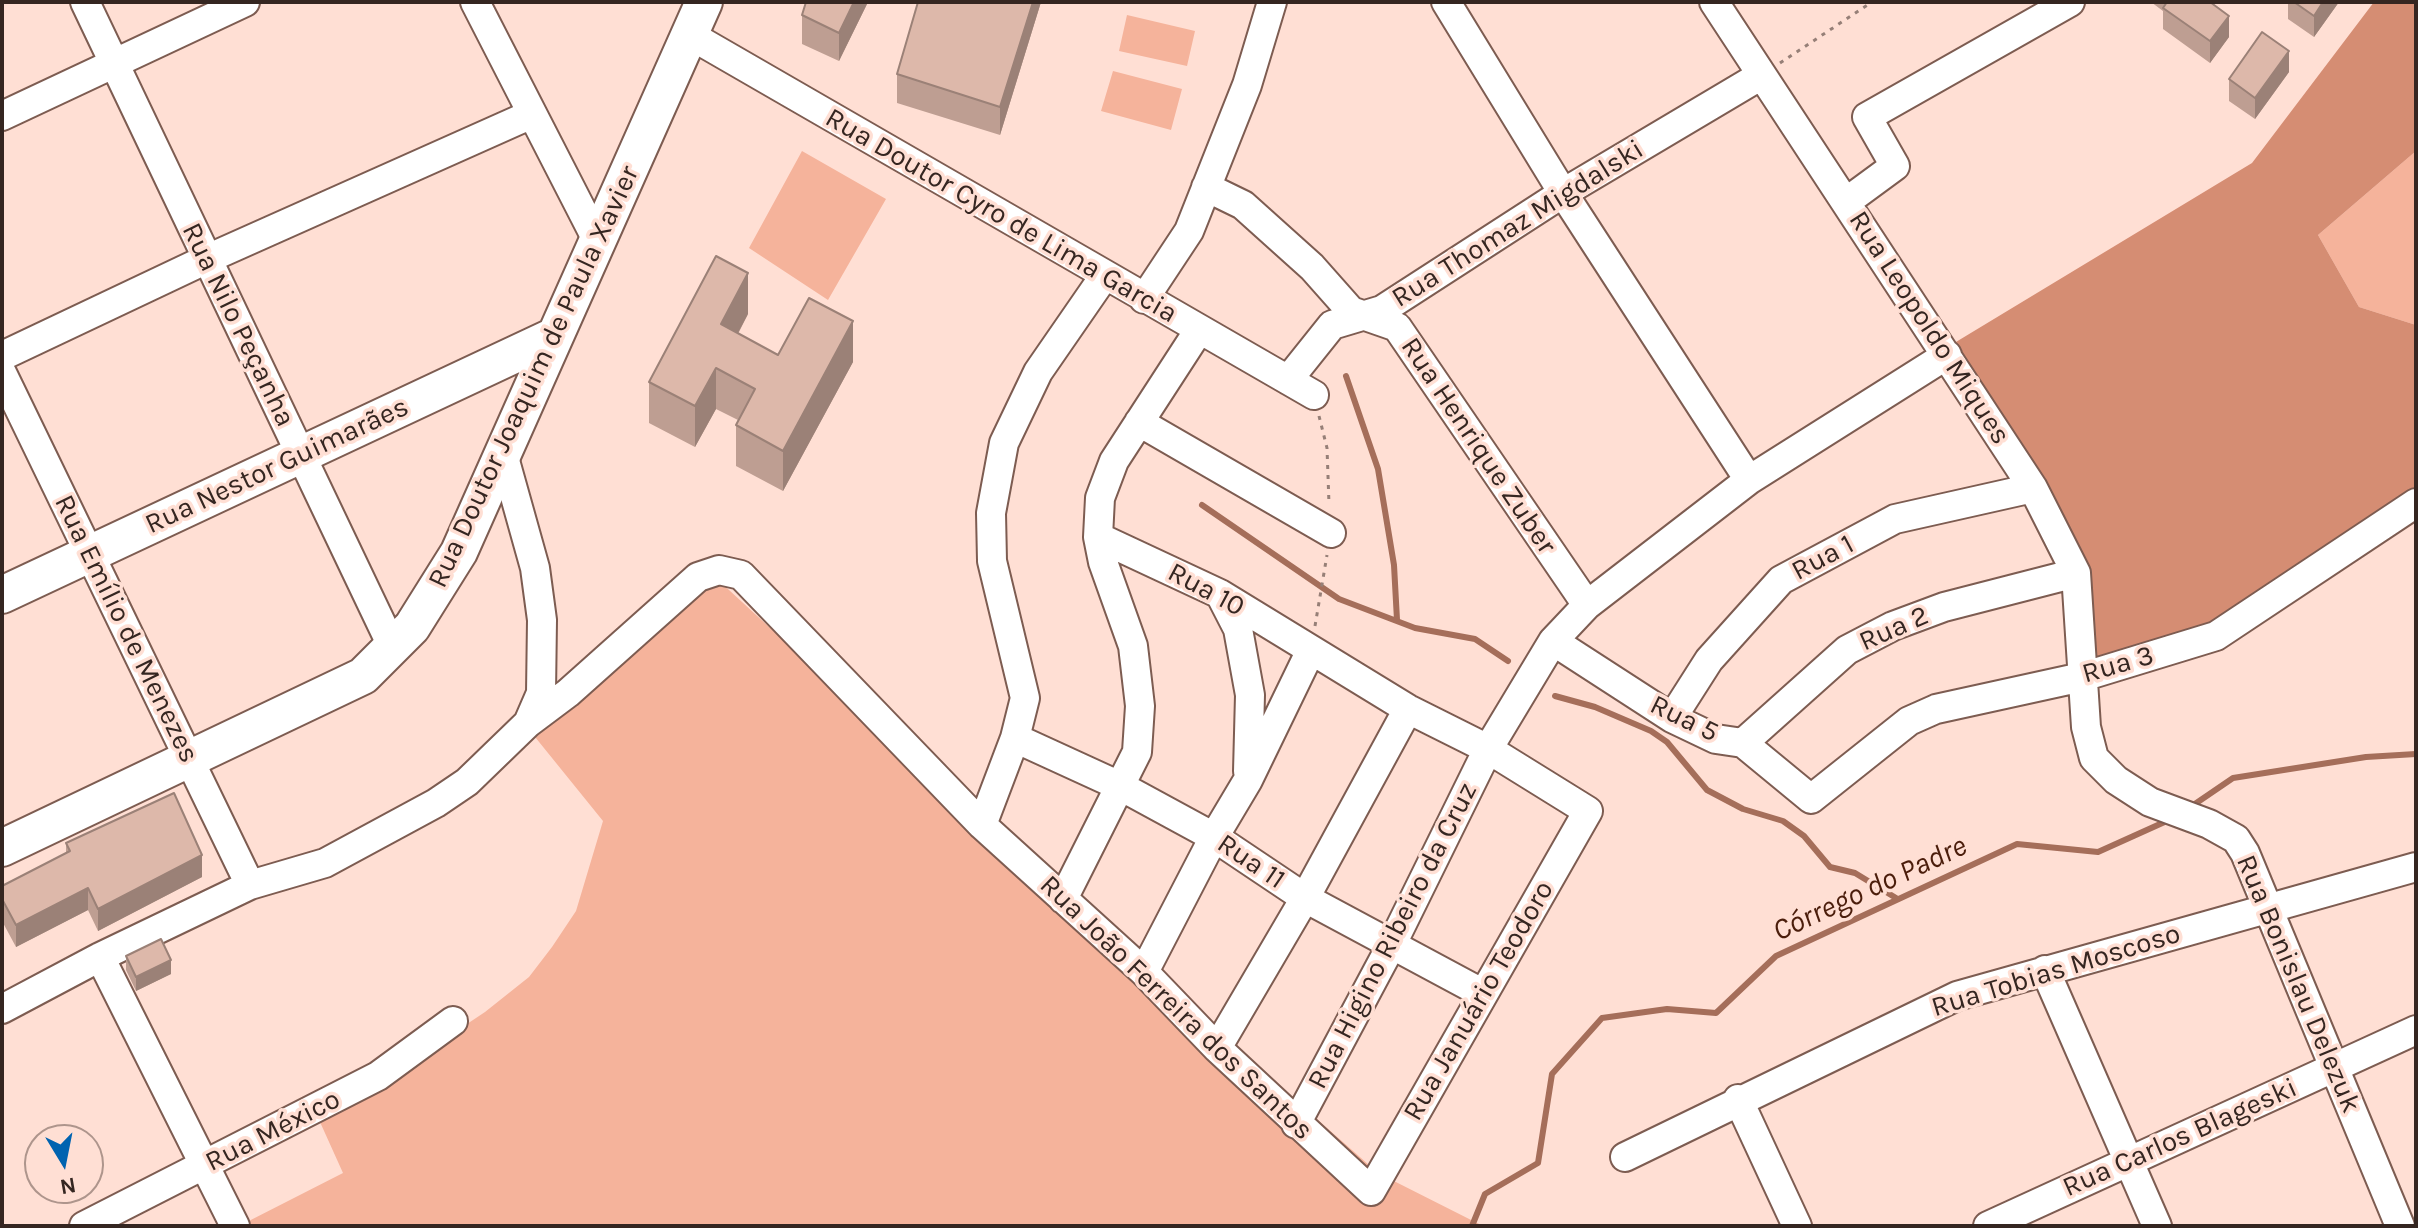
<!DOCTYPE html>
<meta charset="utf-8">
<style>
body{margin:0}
#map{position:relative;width:2418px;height:1228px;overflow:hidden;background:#ffdfd4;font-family:Karla,sans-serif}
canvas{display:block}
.frame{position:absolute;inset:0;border:4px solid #352621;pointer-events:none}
.north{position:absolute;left:24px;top:1124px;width:80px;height:80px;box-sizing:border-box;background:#ffdfd4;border:2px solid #ae958c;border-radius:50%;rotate:170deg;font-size:22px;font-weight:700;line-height:32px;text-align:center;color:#352621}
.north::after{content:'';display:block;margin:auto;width:28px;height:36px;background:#0063b0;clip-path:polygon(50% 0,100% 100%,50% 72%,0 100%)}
</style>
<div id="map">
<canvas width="2418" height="1228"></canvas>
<div class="frame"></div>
<div class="north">N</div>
</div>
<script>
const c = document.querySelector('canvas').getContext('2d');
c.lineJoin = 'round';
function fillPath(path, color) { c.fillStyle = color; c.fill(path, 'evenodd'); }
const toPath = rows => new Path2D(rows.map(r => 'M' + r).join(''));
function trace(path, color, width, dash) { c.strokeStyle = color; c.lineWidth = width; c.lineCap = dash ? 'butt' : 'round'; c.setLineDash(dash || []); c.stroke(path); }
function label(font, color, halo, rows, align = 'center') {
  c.font = font + ' Karla,sans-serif'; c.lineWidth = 7; c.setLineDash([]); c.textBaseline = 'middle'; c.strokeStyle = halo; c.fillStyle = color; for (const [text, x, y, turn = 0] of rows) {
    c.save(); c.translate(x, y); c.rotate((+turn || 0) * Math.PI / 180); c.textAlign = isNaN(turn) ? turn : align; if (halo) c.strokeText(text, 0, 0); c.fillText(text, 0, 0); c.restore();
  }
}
fillPath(toPath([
 [1127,15,1195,31,1187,66,1119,51],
 [1113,71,1182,89,1171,130,1101,111],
 [802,151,886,199,828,300,749,248],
 [2416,151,2416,325,2359,307,2318,235],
 [716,578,976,818,1378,1173,1483,1226,239,1226,343,1173,320,1122,485,1012,529,977,552,947,576,911,603,821,531,732]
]), '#f5b39b');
fillPath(toPath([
 [2374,2,2416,2,2416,151,2318,235,2359,307,2416,325,2416,511,2237,617,2083,669,2083,603,1941,351,2252,163]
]), '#d58d73');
trace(toPath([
 [1346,376,1378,469,1394,565,1397,620],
 [1202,505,1339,599,1415,628,1475,639,1508,661],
 [1555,696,1595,707,1651,731,1667,742,1707,790,1743,809,1783,821,1804,836,1830,867,1855,873,1896,898],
 [2189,808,2233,778,2366,757,2416,754],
 [1472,1226,1485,1194,1538,1163,1552,1074,1602,1018,1667,1009,1716,1013,1776,956,2017,844,2098,852,2169,820]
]), '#a56e5a', 6);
const minor = toPath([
 [85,2,393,648],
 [475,2,596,238],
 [1446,2,1563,193,1749,480],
 [1714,2,2033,488,2076,573,2086,727,2094,758,2116,780,2150,802,2209,824,2236,839,2245,853,2400,1226],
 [690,35,1314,395],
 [2,116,245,2],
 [1206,187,1243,205,1312,267,1351,311,1397,327,1587,605],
 [1846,202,1895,166,1867,117,2070,2],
 [1144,299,1189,231,1247,85,1272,2],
 [2,356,207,259,532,114],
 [2,373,250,885],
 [1288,380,1332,325,1382,310,1563,193,1760,76],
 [1139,422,1331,533],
 [1220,594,1238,629,1250,695,1248,771],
 [1553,641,1672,718,1716,739,1743,743,1811,799,1909,721,1936,709,2082,677,2216,636,2416,503],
 [1672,718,1709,660,1781,580,1895,519,2033,488],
 [528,723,568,693,698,577,719,570,741,575,982,825,1144,972,1217,1048,1371,1191,1588,811,1488,749,1408,709,1220,594,1098,537],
 [1015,738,1122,787,1214,837,1305,898,1482,993],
 [1743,743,1847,650,1893,626,1944,607,2076,573],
 [982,825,1015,738,1025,698,992,561,991,513,1004,443,1038,372,1105,275],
 [1063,899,1137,752,1140,706,1133,646,1103,562,1098,537,1100,498,1114,461,1199,330],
 [100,957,235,1226],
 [2045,970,2157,1226],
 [1144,972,1214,837,1248,780,1311,650],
 [2,1009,100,957,250,885,325,863,436,803,467,782,528,723,541,693,542,620,535,568,502,450],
 [1217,1048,1305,898,1408,709],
 [1738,1099,1797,1226],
 [1296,1124,1392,944,1488,749,1553,641,1587,605,1749,480,1947,355],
 [1625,1157,1957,996,2416,867],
 [84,1226,378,1076,453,1021],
 [1988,1226,2416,1030]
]);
const major = toPath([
 [2,595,552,337],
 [2,848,363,676,412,627,459,552,704,2]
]);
trace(minor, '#7d5c51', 32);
trace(major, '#7d5c51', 40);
trace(toPath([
 [1780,63,1872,2],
 [1319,416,1327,448,1329,504],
 [1315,626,1327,555]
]), '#967f77', 3, [4, 6]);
trace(minor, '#fff', 28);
trace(major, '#fff', 36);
fillPath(toPath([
 [806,2,868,2,839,61,802,44,802,15],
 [1041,2,1000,135,897,103,897,74],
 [2151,2,2210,2,2229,37,2210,63,2163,29,2163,11],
 [2288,2,2339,2,2314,37,2288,19],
 [2289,72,2255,119,2229,101,2229,79],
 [748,314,738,334,778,355,853,362,783,491,736,466,736,425,738,420,716,409,695,447,649,423,649,382],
 [66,843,202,877,98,931,88,910,16,947,2,921,2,886,66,853],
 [126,956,171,974,136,991,126,970]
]), '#be9e92');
fillPath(toPath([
 [854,2,868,2,839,61,839,33],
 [1033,2,1041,2,1000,135,1000,107],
 [2323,2,2339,2,2314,37,2314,16],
 [2229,16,2229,37,2210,63,2210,41],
 [2289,51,2289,72,2255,119,2255,98],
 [748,273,748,314,721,365,721,324],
 [853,321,853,362,783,491,783,451],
 [716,368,716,409,695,447,695,406],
 [202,855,202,877,98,931,98,909],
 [88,888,88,910,16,947,16,925],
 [171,960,171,974,136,991,136,977]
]), '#9b8177');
const building = toPath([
 [806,2,854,2,839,33,802,15,806,2],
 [918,2,1033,2,1000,107,897,74,918,2],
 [2167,2,2210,2,2229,16,2210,41,2163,8,2167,2],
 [2294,2,2323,2,2314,16,2294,2],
 [2262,32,2289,51,2255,98,2229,79,2262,32],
 [716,256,748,273,721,324,778,355,809,298,853,321,783,451,736,425,755,389,716,368,695,406,649,382,716,256],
 [174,793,202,855,98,909,88,888,16,925,2,899,2,886,70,851,66,843,174,793],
 [161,939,171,960,136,977,126,956,161,939]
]);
fillPath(building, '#ddb8aa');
trace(building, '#9b8177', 2);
label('28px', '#352621', '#ffdfd4', [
 ["Rua Doutor Cyro de Lima Garcia",1001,216,30],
 ["Rua Thomaz Migdalski",1518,224,-32],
 ["Rua Nilo Peçanha",238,325,64],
 ["Rua Leopoldo Miques",1929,328,57],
 ["Rua Doutor Joaquim de Paula Xavier",534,377,-65],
 ["Rua Henrique Zuber",1478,446,56],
 ["Rua Nestor Guimarães",277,466,-25],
 ["Rua 1",1823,558,-28],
 ["Rua 10",1206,590,28],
 ["Rua Emílio de Menezes",126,629,64],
 ["Rua 2",1894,629,-24],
 ["Rua 3",2118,665,-16],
 ["Rua 5",1684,719,26],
 ["Rua 11",1251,862,34],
 ["Rua Higino Ribeiro da Cruz",1393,936,-63],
 ["Rua Tobias Moscoso",2056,971,-17],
 ["Rua Bonislau Delezuk",2298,984,67],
 ["Rua Januário Teodoro",1479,1001,-60],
 ["Rua João Ferreira dos Santos",1176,1008,44],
 ["Rua México",273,1131,-27],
 ["Rua Carlos Blageski",2180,1138,-24]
]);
label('italic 30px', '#4b1d0b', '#ffdfd4', [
 ["Córrego do Padre",1870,889,-25]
]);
</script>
